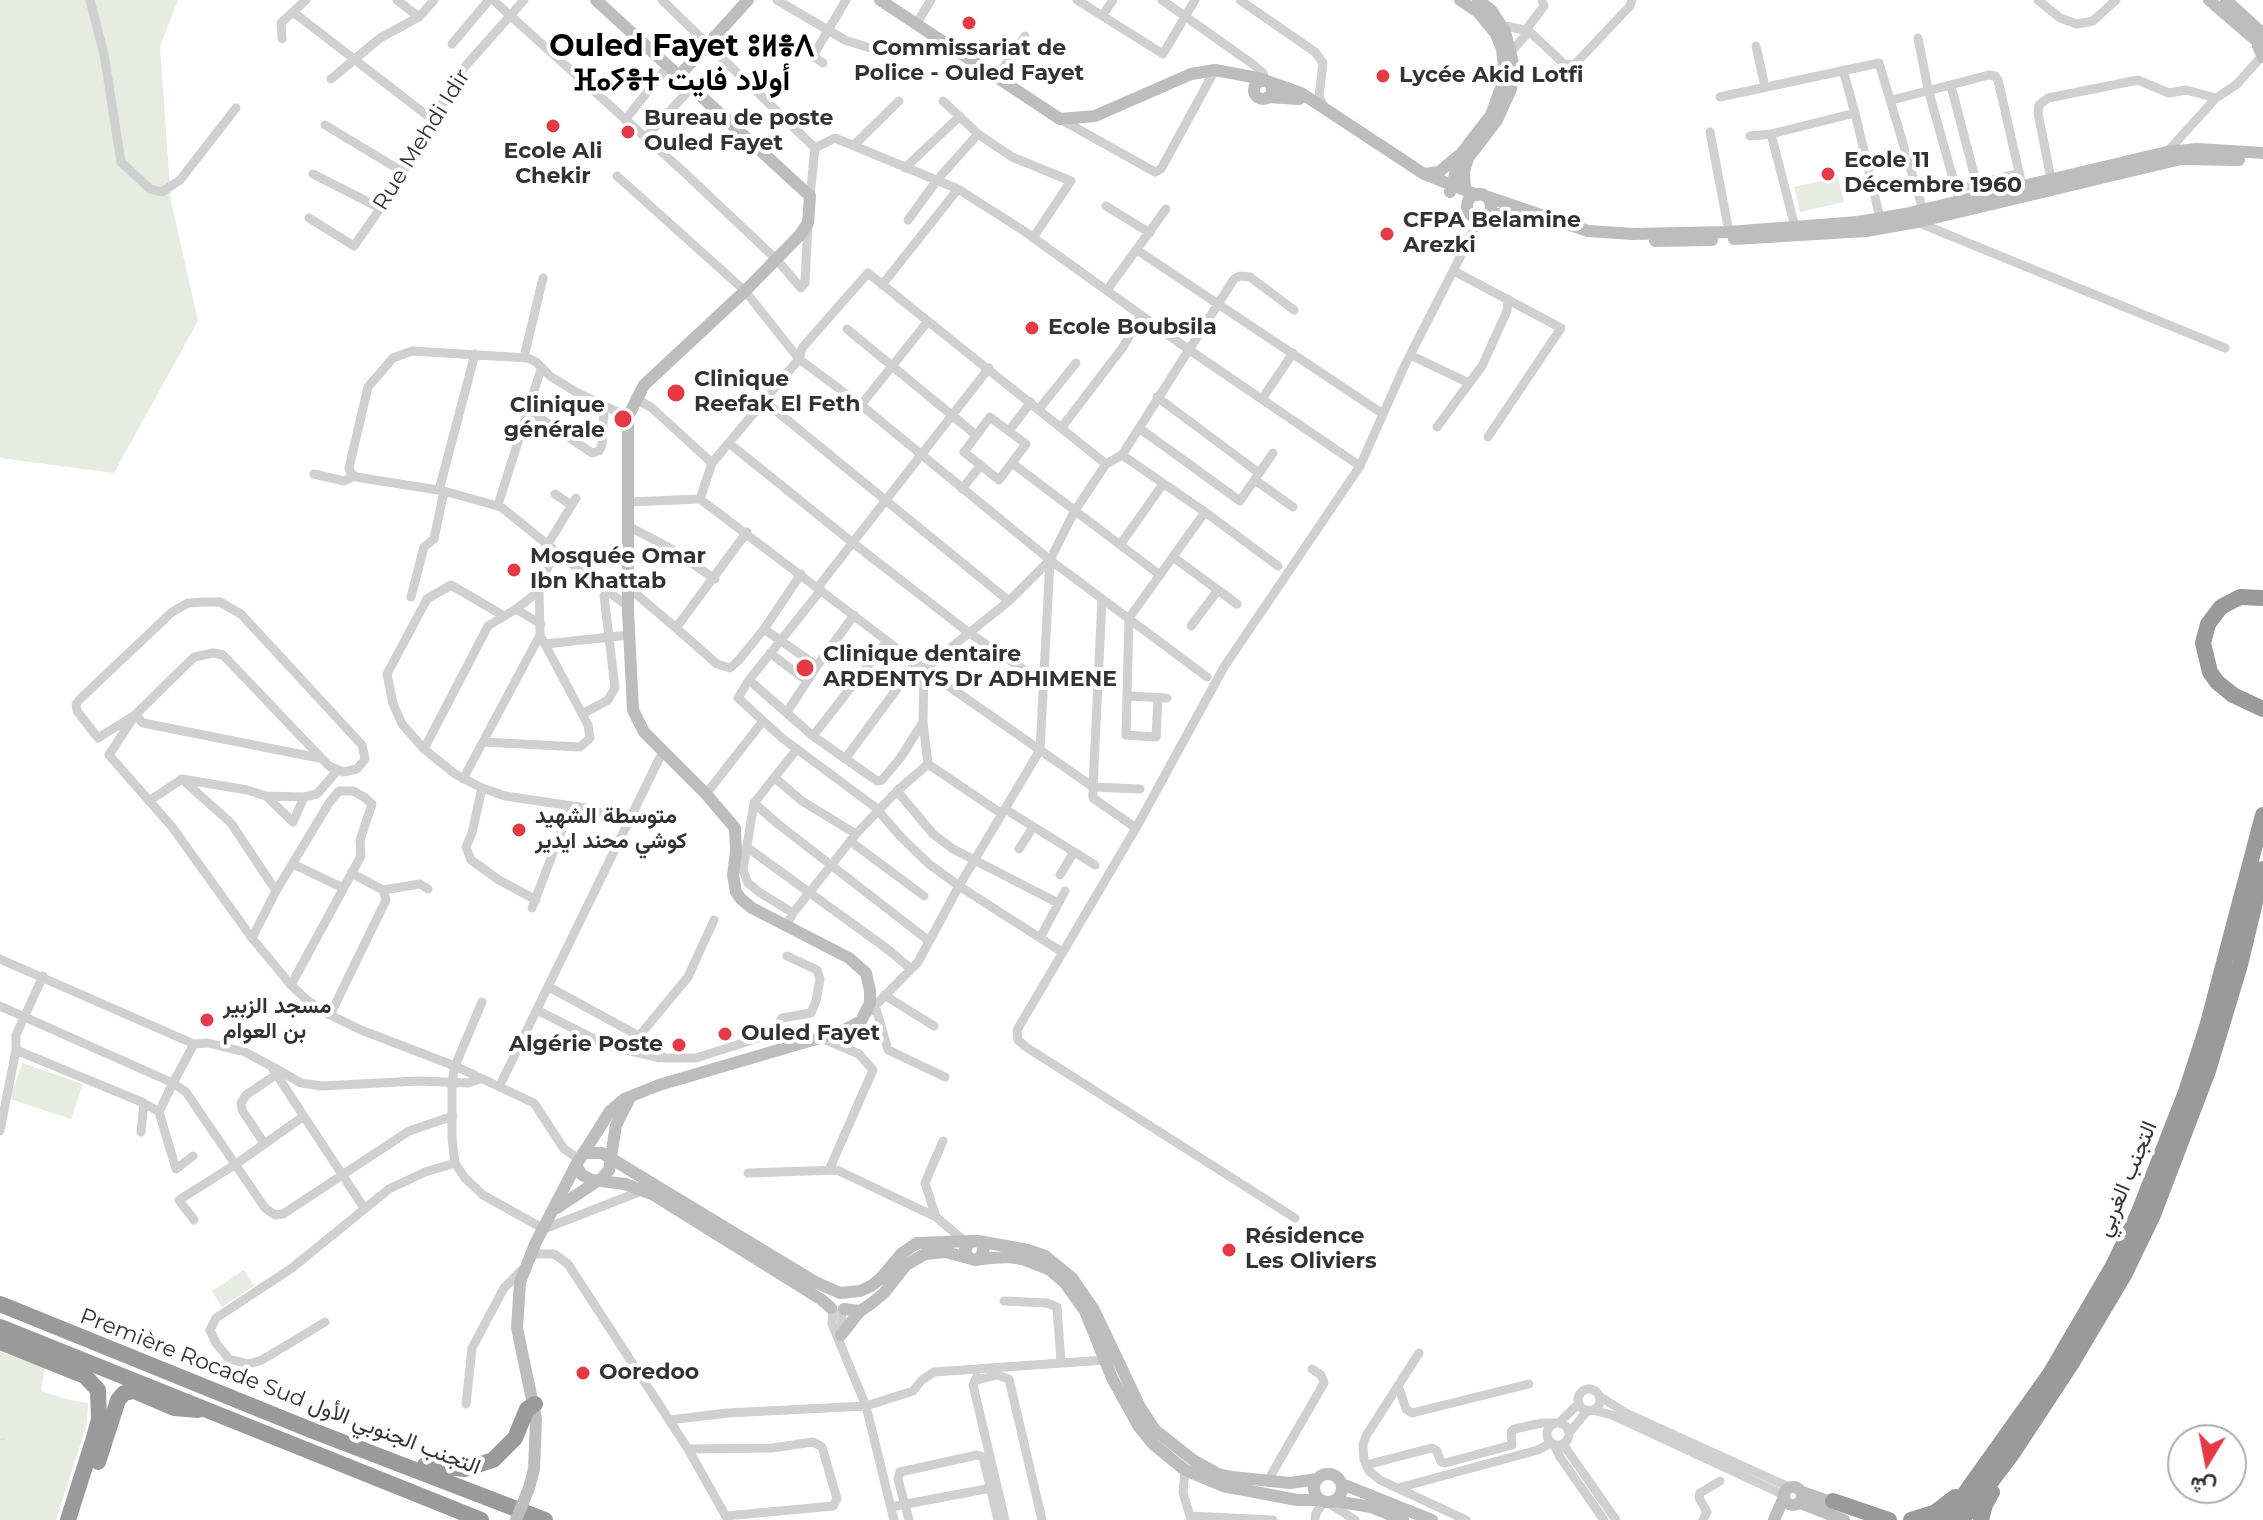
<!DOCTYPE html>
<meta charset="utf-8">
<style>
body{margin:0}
#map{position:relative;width:2263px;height:1520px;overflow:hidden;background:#fff;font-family:Montserrat,Vazirmatn,sans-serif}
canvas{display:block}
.north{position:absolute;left:2167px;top:1424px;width:80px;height:80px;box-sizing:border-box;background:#fff;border:2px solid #adadad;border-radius:50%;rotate:190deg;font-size:22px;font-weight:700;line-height:32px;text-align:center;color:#333}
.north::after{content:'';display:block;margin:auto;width:28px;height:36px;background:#e63946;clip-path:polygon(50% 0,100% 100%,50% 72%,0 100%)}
</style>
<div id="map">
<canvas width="2263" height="1520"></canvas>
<div class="north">ش</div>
</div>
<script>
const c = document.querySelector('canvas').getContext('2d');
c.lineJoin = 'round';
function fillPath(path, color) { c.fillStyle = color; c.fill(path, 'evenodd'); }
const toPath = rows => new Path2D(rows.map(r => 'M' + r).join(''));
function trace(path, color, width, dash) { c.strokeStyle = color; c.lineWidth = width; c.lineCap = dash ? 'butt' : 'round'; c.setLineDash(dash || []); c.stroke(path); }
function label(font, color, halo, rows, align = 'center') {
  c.font = font + ' Montserrat,Vazirmatn,"Noto Sans Tifinagh",sans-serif'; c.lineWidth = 8; c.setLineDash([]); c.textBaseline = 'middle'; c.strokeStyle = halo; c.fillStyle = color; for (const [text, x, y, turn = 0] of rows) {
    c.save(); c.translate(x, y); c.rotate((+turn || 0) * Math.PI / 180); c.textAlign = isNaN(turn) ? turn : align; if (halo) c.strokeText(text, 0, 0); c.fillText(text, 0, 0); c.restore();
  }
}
fillPath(toPath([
 [0,0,178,0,160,47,171,201,198,321,114,473,0,458],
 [1838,177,1844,202,1800,212,1794,187],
 [22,1063,83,1084,71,1119,10,1099],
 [244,1270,254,1286,222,1307,212,1291],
 [0,1352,45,1367,41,1391,66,1399,88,1403,87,1424,56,1520,0,1520]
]), '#e6ecdf');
trace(toPath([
 [0,1439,4,1439]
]), '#cfe2ee', 2);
trace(toPath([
 [90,0,104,54,121,162,150,189,162,192,180,180,236,108],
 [397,0,419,17],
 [493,0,686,174,777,260,801,288,805,283,808,223],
 [662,0,815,148,810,196],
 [777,0,845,40,873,49],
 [1077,0,1163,54,1195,0],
 [1162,0,1254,65,1263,73,1265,81],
 [1240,0,1315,52,1323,63,1319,96,1324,107],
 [2038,0,2060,18,2077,24,2093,21,2116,0],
 [293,12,433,120],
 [1102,16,1113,0],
 [916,24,931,0],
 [1501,25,1529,31,1511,52],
 [1525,31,1544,6,1542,0],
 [1529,31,1564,64,1574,65,1630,6,1632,0],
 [1918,38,1928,89,1959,200],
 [282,39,281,23,306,0],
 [452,44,489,0],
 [1756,46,1765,87],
 [823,63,813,56,846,0],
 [1843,70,1855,113],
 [997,77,1025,36],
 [331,79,380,38,419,17,434,0],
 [1951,86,1977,185],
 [1720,97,1879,63,1923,210],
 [1892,100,1989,75,1995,76,1998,80,2022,185],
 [943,101,978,134,1012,157,1071,181,1033,238],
 [1060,119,1155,172,1161,169,1215,70],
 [625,120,668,66],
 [325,125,403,172],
 [1710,132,1729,232],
 [1750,136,1771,134],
 [645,138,691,88],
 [854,145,899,101],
 [815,148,835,138,958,189,1024,231,1188,349,1360,466],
 [2167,152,2216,98],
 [905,168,960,116],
 [313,174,380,208],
 [617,176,745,291,799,359,861,405,1050,560,1207,677],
 [2051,179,2038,113,2039,105,2048,98,2138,80,2169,93,2186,90,2216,98,2236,85,2262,56],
 [1956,189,2019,173],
 [1106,206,1150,233],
 [309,218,354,246,389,196,461,71,524,0],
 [908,220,937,180,978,134],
 [1917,222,2225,348],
 [1795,227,1771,134,1855,113,1880,218],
 [1137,250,1383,414],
 [1454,271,1561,328,1488,437],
 [882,285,958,189],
 [1107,290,1166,209],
 [847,329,976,435],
 [1410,355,1469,383],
 [524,357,543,278],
 [1157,397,1259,473],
 [635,398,652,408,712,463],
 [1262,399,1293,353],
 [764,401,1009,601],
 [861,405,928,321],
 [1039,409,1076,363],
 [528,410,592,453,599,451,602,445,604,407],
 [628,417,576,392,550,376,536,362,528,358,412,351,393,358,368,387,349,468,351,473,356,477,444,491,501,507,589,578,628,606],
 [990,417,1026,444,999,480,964,452,990,417],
 [1062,427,1123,347,1141,315],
 [1437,427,1482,366,1507,311,1508,299],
 [1139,428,1240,501,1273,453],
 [1009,431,1031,402],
 [730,444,853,543,968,632,1043,683],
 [1122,455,1205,512,1278,566],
 [1012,463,1160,575],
 [314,474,344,481,354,476],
 [1255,480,1293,507],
 [962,489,981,465],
 [439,490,475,354],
 [555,494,571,505],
 [628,502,700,499],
 [498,505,541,369],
 [628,526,668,547,715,579],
 [548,544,576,498],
 [1120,545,1163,484],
 [556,551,534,595,516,609,488,626,424,749,455,774,482,788,505,796,586,808,627,821],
 [1173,557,1237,604],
 [628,587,676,628,747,532],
 [818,587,989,368],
 [821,590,749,680,813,736,877,781,882,780,901,757,923,722],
 [411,597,424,547,434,539,444,491],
 [1102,599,1093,787,1140,789],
 [202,602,220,602,241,614,362,745,365,759,357,769,343,772,329,766,223,655,213,653,194,657,135,715,98,738,77,711,76,704,80,699,172,612,188,603,202,602],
 [516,609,541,624],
 [1191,626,1218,590],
 [676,628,717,664,730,668,739,660,764,629,801,574],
 [764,629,817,666,854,615],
 [545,644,629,635],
 [770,653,807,681],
 [749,680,738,698,782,738,875,807,901,837,929,864,959,886,1062,952],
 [1127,696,1167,698],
 [1158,698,1156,737,1126,735,1129,618,1205,512],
 [787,712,817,666],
 [582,714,608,700,615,688,604,596],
 [813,736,887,641],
 [483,742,580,747,590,738,588,725,540,635],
 [424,749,402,724,393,704,387,674,427,599,451,585,504,616],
 [319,758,143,723,135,715,109,755,173,828,252,938,291,985,307,1000,330,1015,361,1030,455,1066,534,1103,564,1149,579,1159],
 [845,759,916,663],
 [775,778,802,801,856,834],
 [463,779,540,635,539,586],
 [184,781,231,823,276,891],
 [482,788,472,833,466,847,471,860,499,880,536,900],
 [897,791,933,834,953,849,1058,903],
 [706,794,763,721],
 [266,796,293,822,304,797],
 [149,801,182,779,247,790,266,796,304,797,317,794,337,771],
 [754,803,778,824,929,941],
 [1005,809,1095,865],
 [1002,814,928,764,923,722,924,669,1009,601,1050,560],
 [1136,828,1093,798,1093,787,924,669,700,499,712,463,799,359,802,348,868,273,1106,464,1122,455,1234,279,1240,276,1250,277,1294,310],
 [850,841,924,896],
 [748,848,890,951,911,969],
 [1019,849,1033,827],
 [293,864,343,888],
 [1060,875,1074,852],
 [383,890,420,884,428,889],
 [532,908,571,806],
 [793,913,759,892,748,883,743,870,754,803,797,749],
 [786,926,793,913,856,834,897,791,928,764],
 [252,938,276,891,329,803,339,791,353,791,364,797,372,804,360,840,361,856,291,985],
 [1040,938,1065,891],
 [0,959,194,1044],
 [549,987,639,1036,664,1058,696,1058,771,1034,782,1018,811,1013,816,1001,820,979,817,970,787,956],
 [884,995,934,1026],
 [482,1002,455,1066,452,1082,452,1138,455,1163,465,1178,483,1195,544,1229,644,1190],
 [875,1005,888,1050,945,1077],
 [0,1006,173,1083,186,1092,265,1208,275,1215,283,1214,409,1131,453,1116],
 [537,1010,606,1045,660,1058],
 [869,1012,918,962,959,886,1040,750,1050,560,1074,512,1106,464],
 [330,1015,386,900,383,890,351,873],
 [639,1036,688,977,714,920],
 [821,1038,859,1054,873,1070,829,1170],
 [16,1050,144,1103,159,1112],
 [273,1067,301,1083,322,1086,418,1081,468,1083,480,1079],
 [500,1085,663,751],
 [0,1131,16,1050,16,1035,43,976],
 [141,1132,144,1103],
 [264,1143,242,1110,241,1103,246,1095,277,1074],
 [193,1156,176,1169,159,1112,173,1083,194,1044,208,1043,245,1052,271,1066,364,1208],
 [748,1173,837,1170,936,1217,962,1239],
 [936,1217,925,1183,943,1141],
 [1295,1218,1026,1047,1018,1040,1017,1030,1136,828,1224,667,1360,466,1404,367,1480,218],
 [194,1220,179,1200,236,1164,304,1116],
 [531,1254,554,1254,568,1264,688,1449,728,1520],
 [1004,1301,1047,1303,1057,1307,1061,1362],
 [833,1310,832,1324,866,1406,894,1520],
 [325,1322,262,1360,249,1364,229,1359,216,1343,210,1330,216,1318,292,1268,389,1189,425,1172,455,1163],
 [841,1336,842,1311],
 [1419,1353,1366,1436,1363,1445,1364,1460,1369,1471,1380,1480,1466,1520],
 [977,1376,973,1385,1005,1520],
 [977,1380,997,1375,1009,1379,1042,1520],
 [1398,1385,1406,1409,1412,1413,1529,1384],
 '1578 1400a11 11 0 1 1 22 0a11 11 0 1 1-22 0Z',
 [1599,1396,1626,1413,1789,1487],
 [466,1404,472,1348,504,1288,522,1270],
 [1592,1410,1612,1415,1784,1495],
 [670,1420,727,1413,866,1406,913,1391,922,1380,934,1372,1105,1360],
 [1559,1423,1579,1403],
 '1547 1434a11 11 0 1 1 22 0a11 11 0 1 1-22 0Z',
 [1569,1433,1588,1410],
 [1554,1444,1560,1457,1604,1520],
 [1563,1444,1616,1520],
 [688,1449,772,1448,813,1442,822,1447,837,1499,833,1506,726,1516],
 [1366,1465,1432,1448,1437,1451,1441,1462,1445,1463,1512,1445,1511,1432,1514,1429,1542,1423,1555,1423],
 [1185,1470,1183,1493,1190,1516],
 [1267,1482,1324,1383,1321,1375,1312,1369],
 [1398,1488,1538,1450,1551,1443],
 [1327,1502,1355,1520],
 [891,1507,991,1488],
 [909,1520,898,1479,900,1472,977,1455,983,1457,998,1520],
 [1191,1520,1190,1516,1273,1520],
 [1315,1520,1316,1513,1324,1502],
 [1703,1520,1707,1512,1699,1498,1700,1493,1720,1481]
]), '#d0d0d0', 9);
trace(toPath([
 [880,0,1060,119,1095,116,1191,74,1215,70,1258,78,1301,93,1424,174,1477,195],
 [2209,0,2259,43],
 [2226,0,2263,34],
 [2263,38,2258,46,2263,57],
 [679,76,748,0],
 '1254 90a9 9 0 1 1 18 0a9 9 0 1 1-18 0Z',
 [1268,97,1299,99],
 [1424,174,1439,172,1458,156],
 [1465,190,1464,172,1468,158,1497,120,1511,89,1513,76,1513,63,1505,32,1492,11,1478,0],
 [1450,192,1461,154,1491,115,1505,76,1502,49,1496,34,1478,12,1460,0],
 '1467 206a12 12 0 1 1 24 0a12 12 0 1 1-24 0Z',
 [1485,196,1588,231,1633,234,1729,232,1858,222,1905,214,2167,152,2197,149,2263,153],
 [1487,214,1512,214,1528,218],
 [1734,239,1866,231,1917,222,2181,159,2239,160],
 [1655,241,1712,240],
 [583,1153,602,1153,815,1282,838,1292],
 [576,1165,582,1175,592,1180,625,1184,652,1194,822,1300,831,1308],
 [557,1208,602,1178,609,1170,616,1125,630,1098],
 [978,1241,1028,1250,1045,1256,1072,1278,1094,1310,1140,1407,1155,1430,1193,1460,1218,1474,1232,1477,1290,1483,1317,1479],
 [975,1260,981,1257,984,1248,980,1242,973,1241,968,1244,965,1250,967,1256,972,1259,975,1260,990,1258,1009,1257,1022,1259,1050,1270,1065,1283,1085,1311,1112,1378,1139,1427,1153,1444,1185,1470,1223,1486,1297,1500,1321,1500],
 [840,1293,860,1291,871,1286,880,1279,901,1254,917,1243,973,1241],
 [844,1309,860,1311,872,1303,884,1293,906,1265,925,1254,945,1252,972,1259],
 [841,1335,860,1311],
 '1314 1488a14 14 0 1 1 28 0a14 14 0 1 1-28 0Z',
 [1342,1484,1432,1520],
 '1784 1496a9 9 0 1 1 18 0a9 9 0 1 1-18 0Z',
 [529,1488,534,1469,536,1419,517,1328,520,1282,536,1242,576,1165,610,1111,624,1099,659,1085,840,1032,861,1021,870,1003,870,991,866,973,849,958,752,908,741,899,736,892,733,875,736,852,735,828,706,794,644,732,633,710,628,611,628,417,644,385,745,291,799,236,808,223,810,196,596,0],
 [1802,1492,1837,1504],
 [1335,1501,1371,1507,1403,1520],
 [1800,1503,1844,1520],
 [1774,1520,1784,1497]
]), '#bdbdbd', 12);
trace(toPath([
 [2263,598,2240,597,2221,607,2208,624,2203,643,2210,672,2217,682,2233,695,2263,709],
 [0,1304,311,1430,545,1520],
 [0,1327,481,1520],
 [0,1342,85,1376,98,1390,99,1419,94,1438,68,1520],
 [98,1462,118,1400,124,1393,134,1391,174,1408,198,1410],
 [425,1465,465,1469,493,1460,515,1438,527,1409,535,1404],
 [1833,1501,1889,1520],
 [1911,1520,1934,1513,1955,1497],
 [1946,1520,2050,1374,2113,1266,2139,1212,2186,1092,2207,1027,2263,815],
 [1962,1520,2012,1454,2073,1361,2124,1275,2153,1215,2208,1071,2240,965,2263,869],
 [1981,1520,1985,1505,1992,1492]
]), '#9a9a9a', 16);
trace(toPath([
 [516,1520,529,1488]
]), '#bdbdbd', 12);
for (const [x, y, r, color] of [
 [969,23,8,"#e63946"],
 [1383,76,8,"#e63946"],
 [553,126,8,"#e63946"],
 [628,132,8,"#e63946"],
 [1828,174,8,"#e63946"],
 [1387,234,8,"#e63946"],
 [1032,328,8,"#e63946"],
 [676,393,10,"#e63946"],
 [623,419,10,"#e63946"],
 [514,570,8,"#e63946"],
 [805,668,10,"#e63946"],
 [519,830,8,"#e63946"],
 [207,1020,8,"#e63946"],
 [725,1034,8,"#e63946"],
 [679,1045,8,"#e63946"],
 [1229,1250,8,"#e63946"],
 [583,1373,8,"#e63946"]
]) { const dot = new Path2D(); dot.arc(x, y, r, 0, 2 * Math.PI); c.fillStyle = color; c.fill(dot); trace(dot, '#fff', 3); }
label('bold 22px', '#333', '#fff', [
 ["Commissariat de",969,49,"center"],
 ["Police - Ouled Fayet",969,74,"center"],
 ["Lycée Akid Lotfi",1399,76],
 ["Bureau de poste",644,119],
 ["Ouled Fayet",644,144],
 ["Ecole Ali",553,152,"center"],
 ["Chekir",553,177,"center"],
 ["Ecole 11",1844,161],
 ["Décembre 1960",1844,186],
 ["CFPA Belamine",1403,221],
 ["Arezki",1403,246],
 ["Ecole Boubsila",1048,328],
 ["Clinique",694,380],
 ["Reefak El Feth",694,405],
 ["Clinique",605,406,"right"],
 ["générale",605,431,"right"],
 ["Mosquée Omar",530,557],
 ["Ibn Khattab",530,582],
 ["Clinique dentaire",823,655],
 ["ARDENTYS Dr ADHIMENE",823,680],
 ["متوسطة الشهيد",535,817],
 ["كوشي محند ايدير",535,842],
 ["مسجد الزبير",223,1007],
 ["بن العوام",223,1032],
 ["Ouled Fayet",741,1034],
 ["Algérie Poste",663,1045,"right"],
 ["Résidence",1245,1237],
 ["Les Oliviers",1245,1262],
 ["Ooredoo",599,1373]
], 'left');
label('22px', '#333', '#fff', [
 ["Rue Mehdi Idir",422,140,-58],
 ["التجنب الغربي",2127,1179,-67],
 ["Première Rocade Sud التجنب الجنوبي الأول",280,1392,21]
]);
label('bold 30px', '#000', '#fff', [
 ["Ouled Fayet ⵓⵍⴻⴷ",682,47],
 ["ⴼⴰⵢⴻⵜ أولاد فايت",682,81]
]);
</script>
